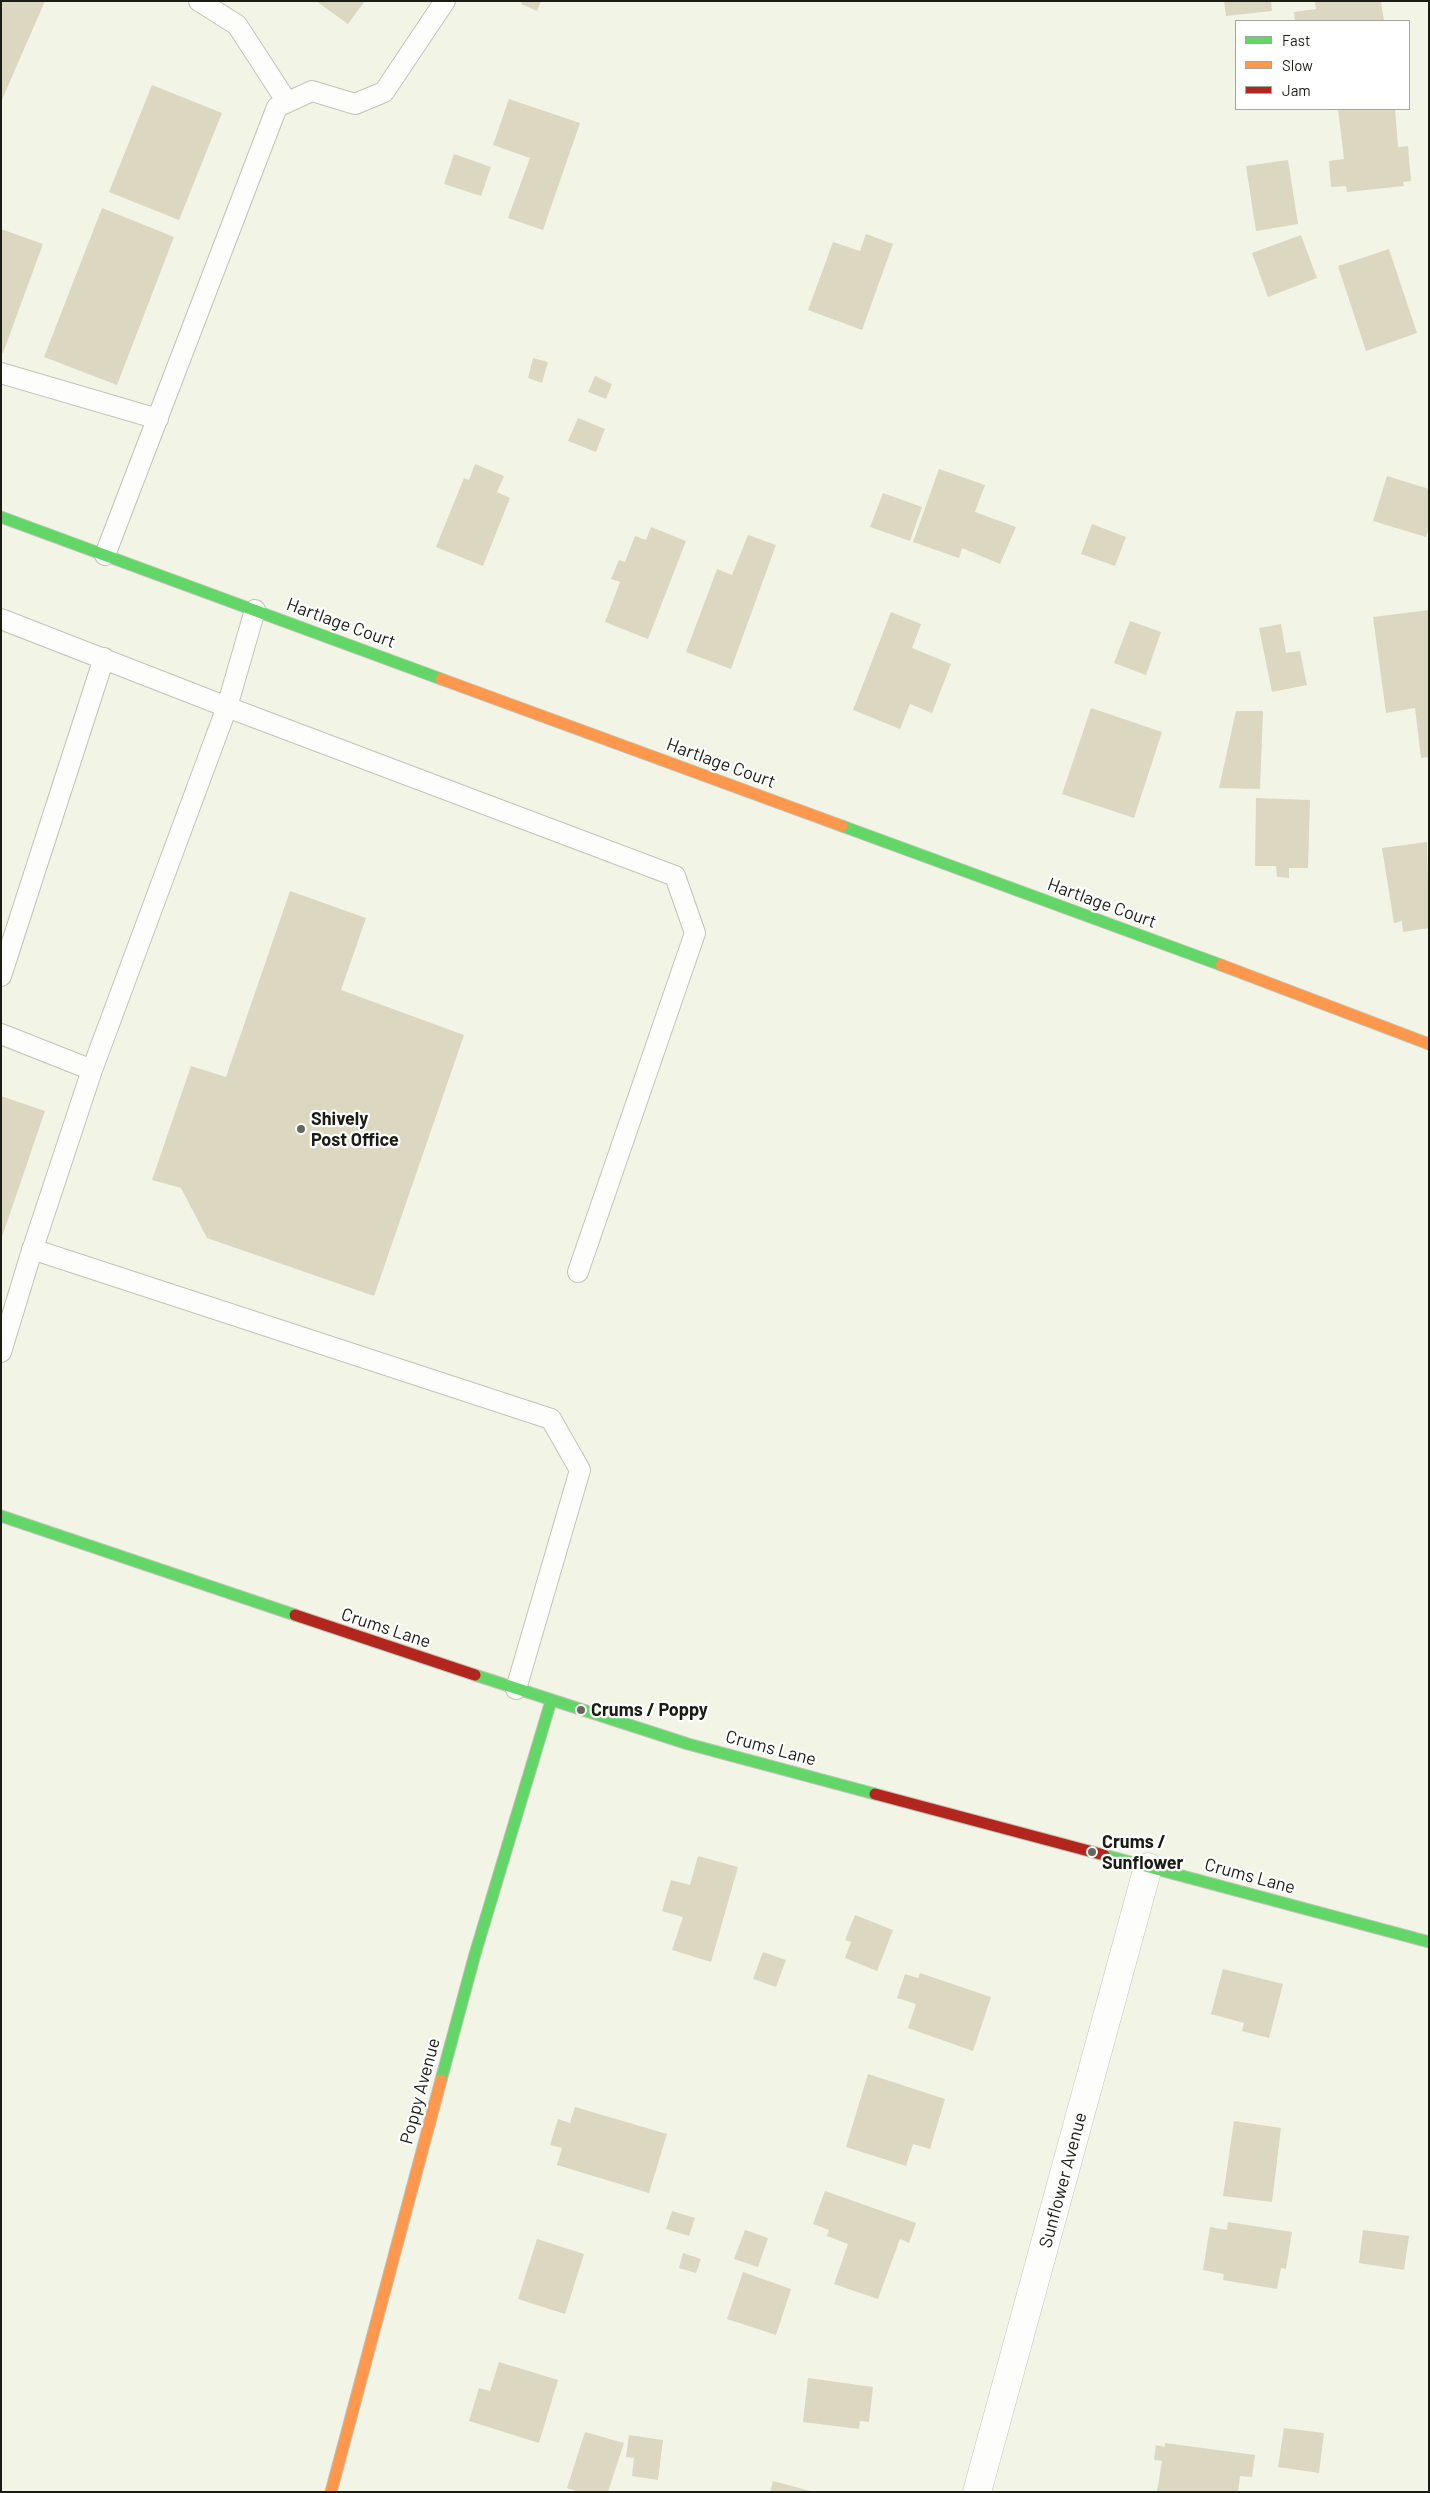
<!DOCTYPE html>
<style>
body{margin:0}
#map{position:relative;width:1430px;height:2493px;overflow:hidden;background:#f2f5e6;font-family:Barlow,sans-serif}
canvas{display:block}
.frame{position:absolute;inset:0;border:2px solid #1b1c13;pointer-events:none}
.legend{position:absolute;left:1235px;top:20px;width:175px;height:90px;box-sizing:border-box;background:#fff;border:1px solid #a4a4a1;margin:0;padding:6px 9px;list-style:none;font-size:15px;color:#1b1c13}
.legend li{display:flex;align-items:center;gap:10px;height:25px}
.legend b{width:25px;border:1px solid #a4a4a1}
</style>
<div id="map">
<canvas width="1430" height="2493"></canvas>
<div class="frame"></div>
<ul class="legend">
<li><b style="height:6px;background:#63d668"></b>Fast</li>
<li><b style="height:6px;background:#ff974d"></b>Slow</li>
<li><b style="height:6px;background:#b3261e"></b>Jam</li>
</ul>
</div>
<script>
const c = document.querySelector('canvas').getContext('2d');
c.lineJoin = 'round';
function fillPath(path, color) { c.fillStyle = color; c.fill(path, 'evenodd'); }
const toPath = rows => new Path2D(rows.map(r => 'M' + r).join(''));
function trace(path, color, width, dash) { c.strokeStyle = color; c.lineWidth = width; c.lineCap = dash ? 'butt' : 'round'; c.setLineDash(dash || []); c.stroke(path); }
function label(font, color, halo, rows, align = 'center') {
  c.font = font + ' Barlow,sans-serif'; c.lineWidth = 4.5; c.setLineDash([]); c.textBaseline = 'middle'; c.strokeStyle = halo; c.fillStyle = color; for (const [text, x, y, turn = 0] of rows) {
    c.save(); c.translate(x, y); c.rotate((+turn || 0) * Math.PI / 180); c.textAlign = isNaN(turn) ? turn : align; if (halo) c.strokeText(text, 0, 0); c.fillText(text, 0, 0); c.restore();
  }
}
fillPath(toPath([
 [1,1,45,1,1,102],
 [316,1,365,1,348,24],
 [522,1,541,1,537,11,521,4],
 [1224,1,1271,1,1272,11,1226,16],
 [1315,1,1381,1,1384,21,1295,21,1294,12,1316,9],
 [152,85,222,113,179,220,109,192],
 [509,99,580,123,543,230,508,218,530,158,493,145],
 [1338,109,1395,109,1398,147,1408,146,1411,181,1403,182,1404,186,1347,192,1346,186,1331,187,1329,161,1344,159],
 [454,154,491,167,481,196,444,184],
 [1288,160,1298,224,1256,231,1246,166],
 [102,208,174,237,117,385,44,357],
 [1,229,43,244,3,353,1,352],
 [866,234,893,244,862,330,808,310,833,242,860,251],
 [1301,235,1317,278,1268,297,1252,253],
 [1389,249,1417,333,1366,351,1338,266],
 [533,358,548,362,542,383,528,378],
 [595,376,612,384,606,399,588,392],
 [578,418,605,429,596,452,568,441],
 [475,464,504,476,497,492,510,498,483,566,436,547,464,478,469,480],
 [939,469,985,485,975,512,1016,527,1000,564,962,548,959,558,913,542],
 [1387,476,1429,489,1429,527,1426,537,1373,521],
 [883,493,922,507,910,541,870,527],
 [1092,524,1126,537,1115,566,1081,554],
 [651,527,686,541,648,639,605,622,620,582,611,579,619,560,625,562,635,536,646,540],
 [748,535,776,545,731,669,686,652,717,569,732,575],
 [1429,610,1429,757,1421,758,1415,708,1386,713,1373,617],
 [891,612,921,624,912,648,951,664,932,713,910,704,900,729,853,710],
 [1130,621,1161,632,1146,675,1114,663],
 [1281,624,1286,653,1300,651,1307,685,1272,692,1259,628],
 [1091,708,1162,732,1134,818,1062,794],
 [1236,711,1263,711,1260,789,1219,788],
 [1256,798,1310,800,1308,868,1289,868,1289,878,1277,877,1276,866,1255,866],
 [1427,842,1429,928,1403,932,1402,921,1394,923,1382,848],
 [290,891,366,918,341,990,464,1035,374,1296,207,1238,181,1188,152,1180,191,1066,226,1077],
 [1,1096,45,1111,2,1237,1,1237],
 [698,1856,738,1867,711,1962,672,1950,683,1917,662,1911,671,1880,690,1885],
 [855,1915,893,1930,877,1971,845,1958,851,1942,845,1940],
 [763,1952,786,1960,776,1987,753,1979],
 [1223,1969,1283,1984,1269,2038,1242,2031,1244,2023,1211,2014],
 [920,1973,991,1997,973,2051,908,2028,916,2004,897,1998,905,1974,918,1978],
 [868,2074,945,2099,930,2149,913,2144,906,2166,846,2147],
 [575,2107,667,2134,649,2193,557,2165,562,2148,550,2145,558,2119,570,2123],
 [1234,2121,1281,2128,1272,2202,1223,2196],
 [825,2191,916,2223,909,2243,900,2239,878,2299,834,2284,848,2244,827,2236,829,2230,813,2224],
 [672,2211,695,2218,689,2236,666,2229],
 [1228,2222,1292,2232,1286,2269,1281,2268,1277,2289,1223,2280,1224,2274,1203,2270,1210,2227,1227,2230],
 [745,2230,768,2238,758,2267,734,2259],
 [1363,2230,1409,2236,1404,2270,1359,2263],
 [537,2239,584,2254,565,2314,518,2299],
 [683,2253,701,2259,696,2273,679,2268],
 [743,2272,791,2289,776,2335,727,2319],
 [499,2362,558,2380,539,2443,469,2421,479,2388,490,2391],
 [808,2378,873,2387,869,2422,860,2421,859,2429,803,2422],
 [1284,2428,1324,2433,1319,2473,1278,2467],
 [585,2432,624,2443,608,2492,579,2492,567,2488],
 [629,2435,663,2440,658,2480,632,2476,634,2458,626,2457],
 [1165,2443,1255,2455,1252,2477,1240,2476,1238,2492,1157,2492,1162,2461,1154,2460,1156,2445,1165,2447],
 [773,2481,810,2491,810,2492,770,2492]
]), '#dbd7c1');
const lane = toPath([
 [199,1,237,25,287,102],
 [1,373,158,419],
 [105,555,277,107,312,91,355,104,384,92,445,1],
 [1,619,227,707,675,876,695,933,578,1272],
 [1,976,104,658],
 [1,1034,92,1070],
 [32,1249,551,1419,580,1470,516,1689],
 [1,1352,30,1257,92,1070,227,707,255,610]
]);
const street = toPath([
 [977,2492,1148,1867]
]);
const fast = toPath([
 [1,517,441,679],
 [842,826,1221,965],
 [1,1516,295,1615],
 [475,1675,688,1744,875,1794],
 [1104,1855,1429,1942],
 [441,2080,475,1954,551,1701]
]);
const slow = toPath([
 [441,679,842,826],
 [1221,965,1429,1044],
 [331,2492,441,2080]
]);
const jam = toPath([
 [295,1615,475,1675],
 [875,1794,1104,1855]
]);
trace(lane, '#c1c3b8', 22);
trace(street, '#c1c3b8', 29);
trace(fast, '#c1c3b8', 13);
trace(slow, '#c1c3b8', 13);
trace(jam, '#c1c3b8', 13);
trace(lane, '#fdfefb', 20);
trace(street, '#fdfefb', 28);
trace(fast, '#63d668', 11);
trace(slow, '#ff974d', 11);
trace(jam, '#b3261e', 11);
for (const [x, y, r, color] of [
 [301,1129,5,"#66685d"],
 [581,1710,5,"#66685d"],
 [1092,1852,5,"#66685d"]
]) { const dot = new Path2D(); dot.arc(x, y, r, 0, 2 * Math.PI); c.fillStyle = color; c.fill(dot); trace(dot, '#fff', 2); }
label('18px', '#1b1c13', '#fff', [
 ["Hartlage Court",341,623,20],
 ["Hartlage Court",721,763,20],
 ["Hartlage Court",1102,903,20],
 ["Crums Lane",386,1628,18],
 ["Crums Lane",771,1748,15],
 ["Crums Lane",1250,1876,15],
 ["Poppy Avenue",420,2091,-75],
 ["Sunflower Avenue",1063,2180,-75]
]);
label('bold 18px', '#1b1c13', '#fff', [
 ["Shively",311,1119],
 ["Post Office",311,1140],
 ["Crums / Poppy",591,1710],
 ["Crums /",1102,1842],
 ["Sunflower",1102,1863]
], 'left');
</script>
